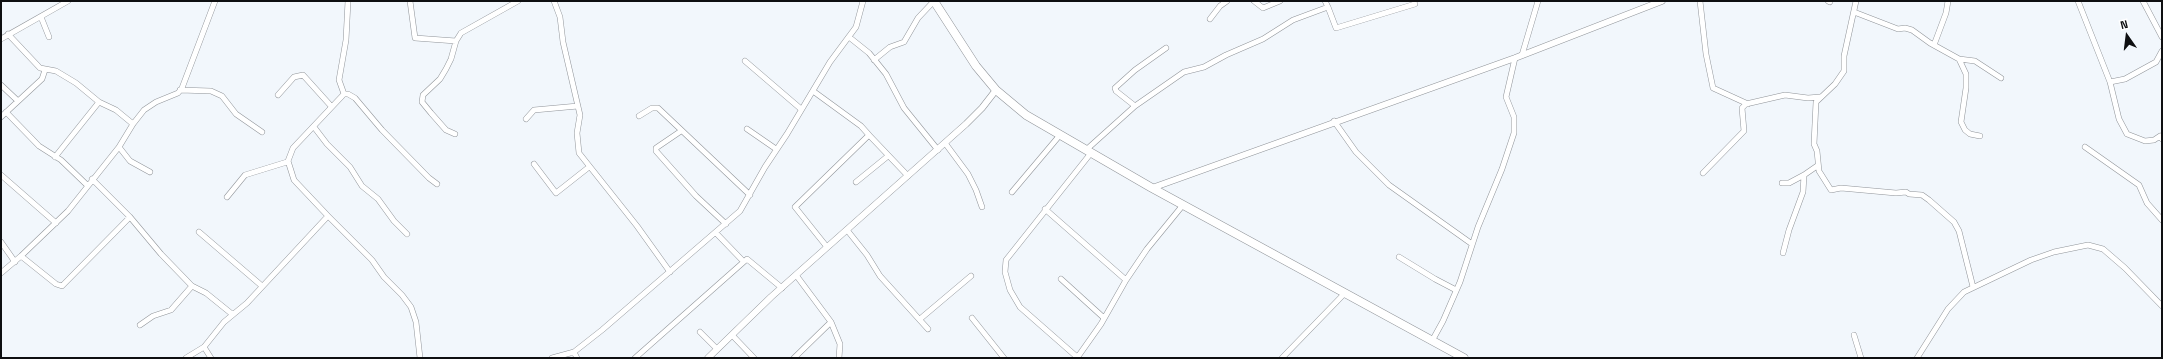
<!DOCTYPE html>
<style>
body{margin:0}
#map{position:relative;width:2163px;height:359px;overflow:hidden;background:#f2f7fc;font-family:"Space Grotesk",sans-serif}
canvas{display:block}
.frame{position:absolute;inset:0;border:2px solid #0e0f11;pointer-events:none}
.north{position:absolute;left:2107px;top:16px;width:40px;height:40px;-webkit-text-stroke:3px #fff;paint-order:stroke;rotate:346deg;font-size:11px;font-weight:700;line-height:16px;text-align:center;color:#0e0f11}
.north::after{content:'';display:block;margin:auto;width:14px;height:18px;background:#0e0f11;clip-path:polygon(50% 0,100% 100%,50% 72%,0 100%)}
</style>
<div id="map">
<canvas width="2163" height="359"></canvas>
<div class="frame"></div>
<div class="north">N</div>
</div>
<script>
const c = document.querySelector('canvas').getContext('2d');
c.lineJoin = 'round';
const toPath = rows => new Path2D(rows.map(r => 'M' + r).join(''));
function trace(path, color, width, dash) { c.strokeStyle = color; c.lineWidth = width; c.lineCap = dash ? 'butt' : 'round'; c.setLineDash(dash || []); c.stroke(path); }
const minor = toPath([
 [410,1,415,38,456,41],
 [554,1,560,17,563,42,580,115,577,133,579,153,637,226,670,272],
 [1254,1,1263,8,1280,1],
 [1700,1,1706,54,1713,88,1748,104],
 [1828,1,1830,2],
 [1856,1,1844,56,1844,71,1835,84,1816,102,1814,144,1817,151,1819,171,1831,190,1841,188,1896,193,1906,192,1909,194,1922,195,1929,200,1954,222,1959,231,1973,287],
 [2078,1,2110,82,2119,119,2127,134,2145,141,2154,140,2160,136,2162,139],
 [2143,1,2162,37],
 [1328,7,1336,28,1415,4],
 [1854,12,1898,29,1905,28,1912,30,1930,43,1959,59,1975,61,2001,78],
 [41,17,49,37],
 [1210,19,1220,6,1227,1],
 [8,34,40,68,56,71,76,83,99,102,116,110,133,124],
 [849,37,869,53,886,74,904,108,938,150],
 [1,39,68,1],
 [1934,45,1946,13,1948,1],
 [1522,55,1538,1],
 [1959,59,1966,74,1966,88,1961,122,1965,130,1970,134,1980,136],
 [874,60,890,47,904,42,918,18,934,1],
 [745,61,801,109],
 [2110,82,2125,79,2156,62,2162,51],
 [1,85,18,101],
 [180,90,211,91,222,96,236,114,262,132],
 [813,91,861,126,869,135],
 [344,94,339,80,346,40,348,1],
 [278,95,294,77,303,75,331,106],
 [1135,106,1116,91,1115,88,1135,70,1166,48],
 [6,112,39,146,61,160,87,185],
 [639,116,652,108,658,108,750,195],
 [1,117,42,79,45,70],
 [526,119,534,110,578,106],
 [1334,121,1356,152,1389,185,1472,244],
 [314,127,327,144,350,167,362,186,378,199,394,221,407,234],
 [747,129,776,149],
 [681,131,656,148,656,151,696,196,726,224],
 [455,134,446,130,431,113,422,102,423,95,440,79,446,69,451,59,456,41,461,33,518,1],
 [945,143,968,174,976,190,982,207],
 [119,147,130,161,150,172],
 [2085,147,2139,185,2147,203,2162,220],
 [1086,150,1135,106,1184,72,1204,67,1226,55,1263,39,1293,20,1328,7,1325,1],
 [55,157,99,102],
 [534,164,556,193,589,167],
 [1703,173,1744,131,1742,108,1746,104,1785,95,1808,98,1820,97],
 [1,175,56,223],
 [92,179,130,217,161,254,192,286],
 [856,182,888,156],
 [1782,183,1789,183,1804,175],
 [1012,192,1060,135],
 [227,197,245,175,287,162],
 [1045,209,1126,280],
 [328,216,294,180,288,161,293,148,344,94,348,94,355,98,382,130,429,178,437,184],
 [847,230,867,255,880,276,928,329],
 [199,232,262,286],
 [716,233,743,261],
 [1,242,15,262],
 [827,247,795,207,869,135,908,176],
 [1783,253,1789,230,1803,192,1804,175,1817,166],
 [21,256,56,284,62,286,130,217],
 [1399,257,1435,279,1456,290],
 [1,273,21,256,68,211,119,147,133,124,144,110,156,102,178,93,182,88,215,1],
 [796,275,831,322,840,344,839,358],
 [1061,279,1104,318],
 [972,318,1004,358],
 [920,319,971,276],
 [140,325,153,316,171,310,192,286,206,293,232,314],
 [700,332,717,349],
 [732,335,754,358],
 [1854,335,1861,358],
 [1432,341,1443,321,1460,282,1478,227,1502,169,1514,133,1514,117,1506,97,1515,58],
 [574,352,577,358],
 [1077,357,1020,307,1010,290,1005,272,1006,260,1091,153],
 [186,358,204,347],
 [211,358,204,347,224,322,247,303,328,216,372,260,384,277,402,295,411,307,416,322,420,358],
 [552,358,574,352,602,330,740,211,765,167,787,134,830,62,856,27,863,1],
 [635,358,747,259,782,288],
 [794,358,831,322],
 [1077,358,1101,324,1126,280,1147,249,1183,205],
 [1282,358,1344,294],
 [1917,358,1948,309,1964,292,2031,260,2054,252,2088,245,2103,249,2125,268,2162,306]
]);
const tertiary = toPath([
 [1152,188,1515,58,1662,1],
 [708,358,771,297,966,124,982,108,996,90]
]);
const trunk = toPath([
 [934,1,976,66,996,90,1026,115,1152,188,1464,358]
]);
trace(minor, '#909499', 6);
trace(tertiary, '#909499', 7);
trace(trunk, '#909499', 9);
trace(minor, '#fff', 5);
trace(tertiary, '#fff', 6);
trace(trunk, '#fff', 8);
</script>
